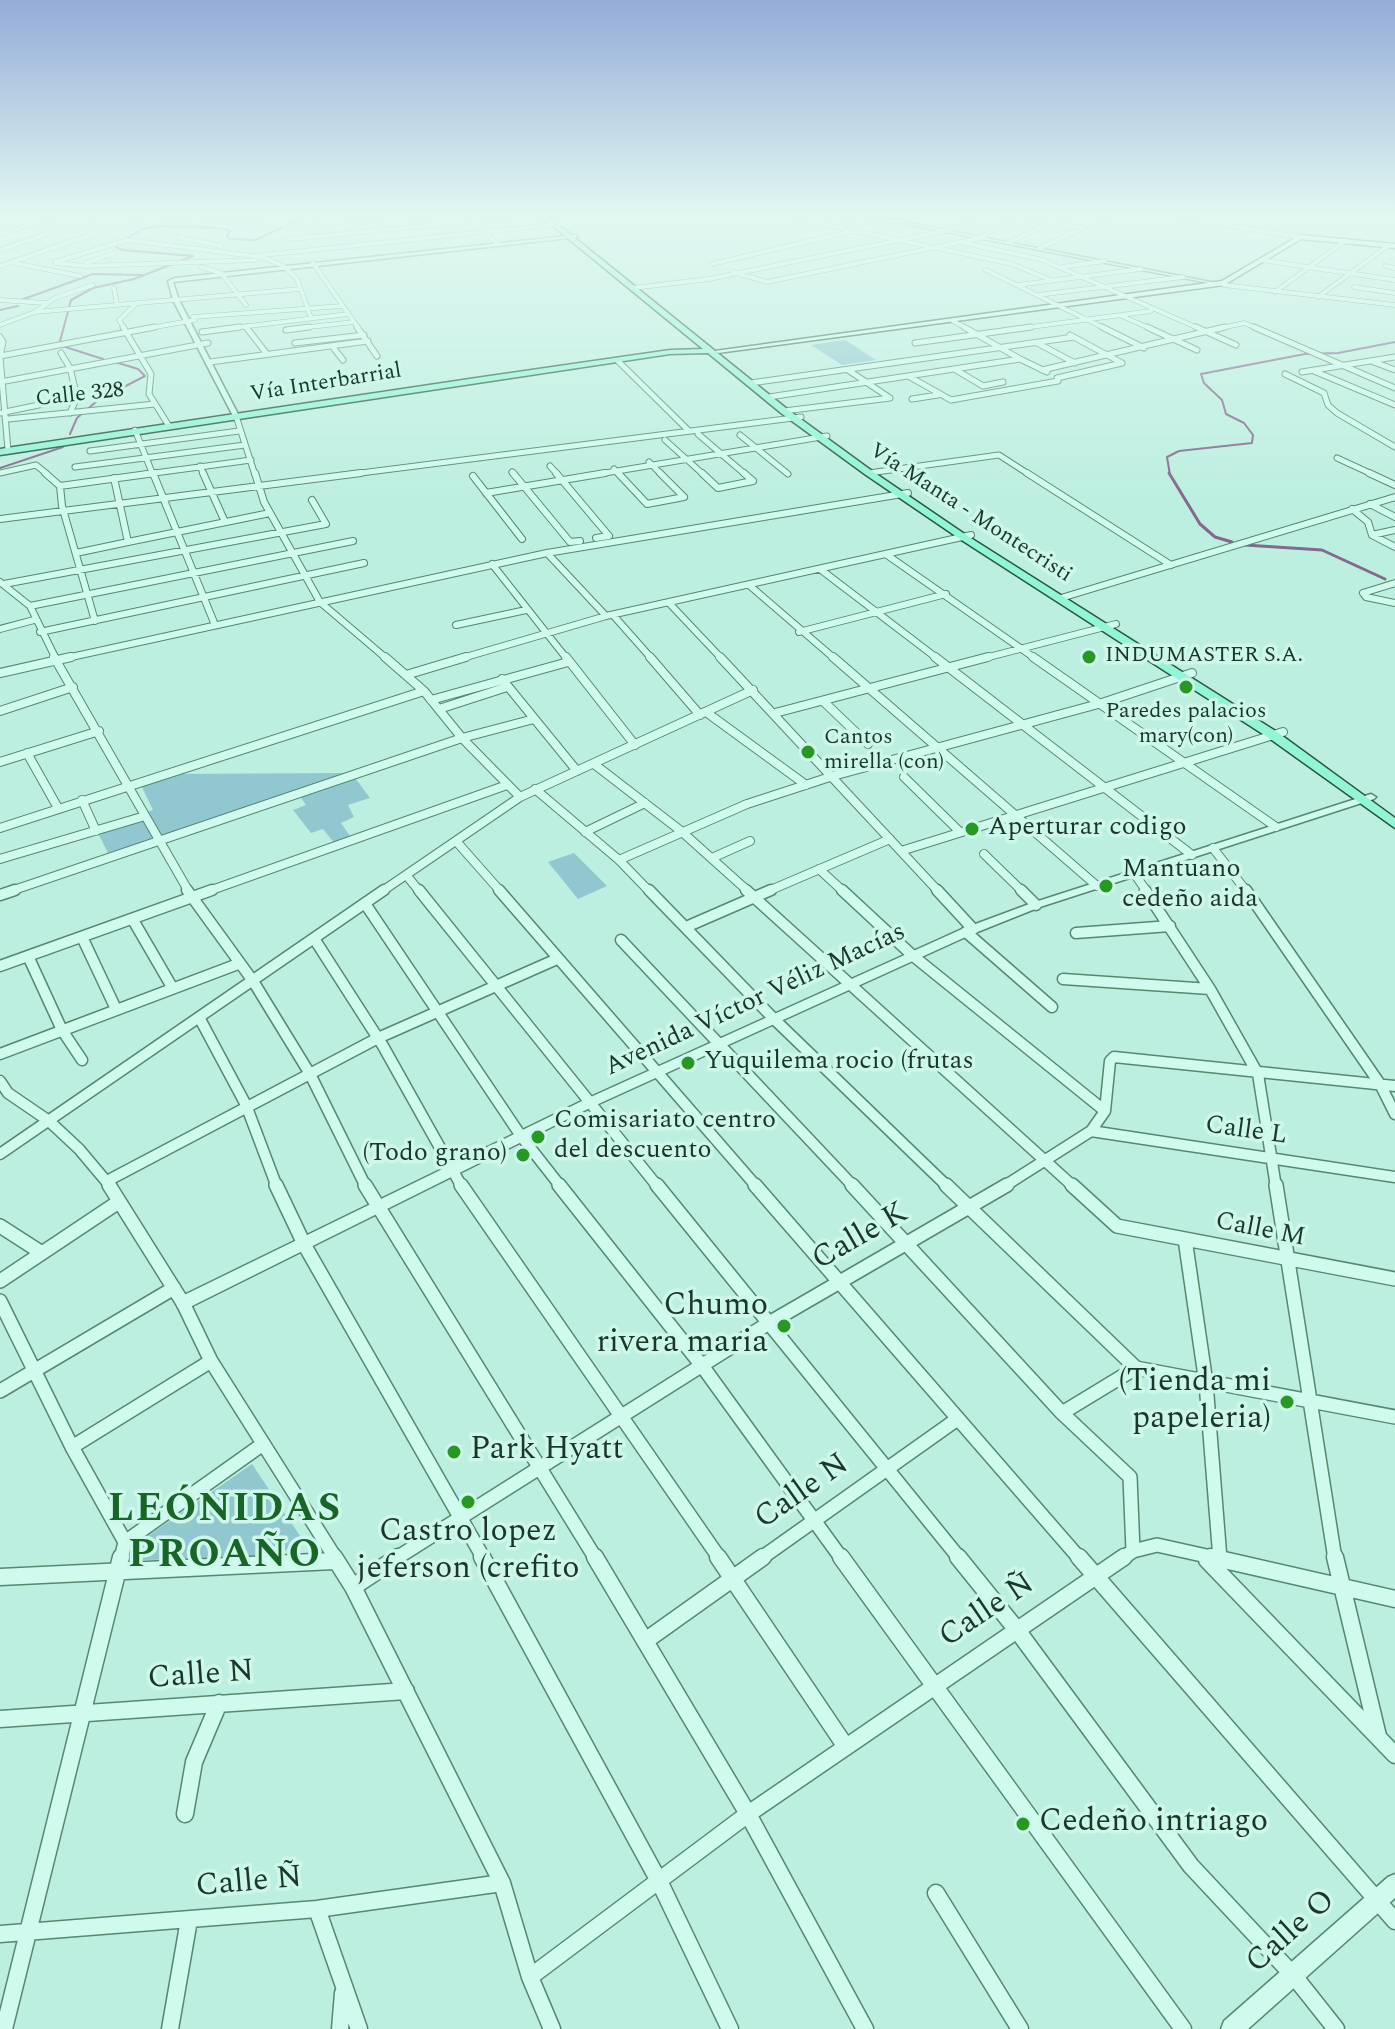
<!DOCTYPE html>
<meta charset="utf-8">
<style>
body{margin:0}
canvas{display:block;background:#bdefe0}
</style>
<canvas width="1395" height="2029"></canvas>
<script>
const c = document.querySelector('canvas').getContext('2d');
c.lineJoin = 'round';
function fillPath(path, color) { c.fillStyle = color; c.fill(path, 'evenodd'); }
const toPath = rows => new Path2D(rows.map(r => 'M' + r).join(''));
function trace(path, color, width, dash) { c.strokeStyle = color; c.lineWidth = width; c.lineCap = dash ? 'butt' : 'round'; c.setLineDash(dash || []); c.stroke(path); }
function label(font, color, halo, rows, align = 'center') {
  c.font = font + ' Spectral,serif'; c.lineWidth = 7; c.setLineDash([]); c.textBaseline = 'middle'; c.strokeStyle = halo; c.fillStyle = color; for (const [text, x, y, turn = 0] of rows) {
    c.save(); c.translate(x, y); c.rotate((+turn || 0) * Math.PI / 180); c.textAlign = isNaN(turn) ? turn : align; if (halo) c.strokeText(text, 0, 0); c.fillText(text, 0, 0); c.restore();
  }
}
fillPath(toPath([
 [845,340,876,360,842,365,811,345],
 [349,773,108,853,96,829,153,810,139,781,165,774],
 [353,775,370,798,348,805,354,817,341,823,352,839,336,845,323,829,311,833,293,810,306,805,297,792],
 [574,853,607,886,578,899,548,862],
 [252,1464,302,1539,276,1557,140,1560,145,1538]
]), '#91c7ce');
trace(toPath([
 [21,300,93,274,142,275],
 [0,310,18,306],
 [103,359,59,345,71,300,93,288,134,279,193,256,122,250,116,247,119,243,143,229,157,226,221,228,230,231,227,237,230,239,255,240,298,220,304,213],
 [70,434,77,418,97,401,145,376,138,369,115,362],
 [0,468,63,447],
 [1170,475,1167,457,1179,451,1252,443,1253,435,1244,423,1226,414,1222,400,1204,383,1201,374,1305,354,1338,353,1395,342]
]), '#84688e', 2);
trace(toPath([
 [1169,473,1200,524,1215,537,1232,542],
 [1245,545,1322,550,1385,579]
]), '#84688e', 3);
const minorFar6 = toPath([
 [128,213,212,224,234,228,235,232],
 [200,213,285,225],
 [316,213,327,229],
 [463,213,498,244],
 [1003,213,1083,228],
 [1147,213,1300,237],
 [794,218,1012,264,1053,281],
 [0,220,20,213],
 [1051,221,1068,213],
 [899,222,920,213],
 [830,223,863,215],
 [323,224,431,213],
 [0,234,67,213],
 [982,236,1019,217],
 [178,237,221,246],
 [290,239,547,214],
 [1009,242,1050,223],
 [965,243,1043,260,1200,329],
 [1040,248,1115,213],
 [0,250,108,213],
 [254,256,560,224],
 [1261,260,1395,280],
 [55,262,127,240,261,257,284,266,297,279,311,318],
 [14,263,80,276],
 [56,263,86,266,256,260],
 [86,263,115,253],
 [313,263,359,329],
 [712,264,896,221],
 [0,266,153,213],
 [1385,266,1395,268],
 [201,267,221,273,246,305],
 [1062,267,1105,261],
 [986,270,1106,329],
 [733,272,767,282,985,237],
 [1018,285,1141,269],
 [1224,285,1395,305],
 [1354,287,1395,293],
 [114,288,117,305],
 [633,288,709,279,949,230,985,213],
 [1275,292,1345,241],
 [1038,295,1183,277],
 [1318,297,1389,245],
 [0,300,46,303],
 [35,312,55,298,93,285],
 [1122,316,1151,329],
 [193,317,342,306],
 [953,321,968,329],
 [0,325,35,312,300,289],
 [125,329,119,320,136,304],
 [144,329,195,320],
 [224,329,348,314],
 [292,329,354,322],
 [1016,329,1151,311],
 [1217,329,1244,323,1259,329]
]);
const minorFar5 = toPath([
 [123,327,151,374,149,394,169,426],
 [246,327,267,354],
 [357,327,377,356],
 [1102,327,1144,348],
 [1147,327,1197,350],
 [1196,327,1236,345],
 [1254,327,1395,388],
 [286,330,309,327],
 [202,332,240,327],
 [1070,335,1122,363],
 [0,337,3,342,0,356],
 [295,343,364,335],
 [915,343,1031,327],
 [1037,343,1075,363],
 [332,346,343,360],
 [61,353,70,368,77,397,70,413],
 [0,356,155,327],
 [0,357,8,450],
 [1020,359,1047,372],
 [618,361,689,431],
 [210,362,368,341],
 [1374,362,1395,370],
 [956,370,983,386,1003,382],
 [1042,370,1225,327],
 [1314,371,1395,405],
 [1302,372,1395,357],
 [1285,374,1324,393,1328,405,1337,413,1395,447],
 [910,377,951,400,1058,381],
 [1057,378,1122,363],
 [0,382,208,343],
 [751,383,1074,337],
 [769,397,1020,359,964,327],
 [912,399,938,395],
 [784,411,890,398,848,370],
 [0,413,77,397],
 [236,416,255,475],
 [8,419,155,404],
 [135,430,153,475],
 [698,434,746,475],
 [740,435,788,474],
 [665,440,704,475],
 [90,451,239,431],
 [1337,458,1374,475],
 [649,462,662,475],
 [200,466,204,475],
 [550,466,558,475],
 [75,467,245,445],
 [614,469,620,475],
 [512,472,515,475],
 [0,473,36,465,48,475],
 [869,473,999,455,1030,475],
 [140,475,251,460],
 [345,475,801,417],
 [593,475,827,436]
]);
const minorFar4 = toPath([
 [45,473,60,486,62,506,95,621],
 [153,473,215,625],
 [203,473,225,522],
 [255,473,264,502,320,602,387,659],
 [513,473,570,542,580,541],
 [556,473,609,536,596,538],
 [618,473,647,504,684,497],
 [660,473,684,497],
 [702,473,718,488,753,481],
 [744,473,753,481],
 [1027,473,1171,565],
 [1369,473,1395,485],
 [473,476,522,539],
 [114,478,128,542,270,513],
 [60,486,155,473],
 [486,493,605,473],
 [1370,504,1395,517],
 [1352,509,1368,522,1372,535,1395,547],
 [0,519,361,473],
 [1372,535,1395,530],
 [76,553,128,542],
 [547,553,606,616],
 [887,555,1036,659],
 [492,564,567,659],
 [820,569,938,659],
 [0,582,30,606,56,659],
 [4,584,326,524,312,500],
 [749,585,835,659],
 [1363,593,1366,597,1395,603],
 [1363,593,1395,583],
 [1061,598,1395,497],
 [670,604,722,659],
 [30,606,353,541],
 [613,615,652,659],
 [456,625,526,610],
 [0,629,34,620],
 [40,632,364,563],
 [799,632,946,594],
 [62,659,547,553,908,493],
 [459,659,606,616,971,535],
 [981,659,1116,624]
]);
const minorFar3 = toPath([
 [54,657,189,892],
 [385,657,424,691,462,738,520,797],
 [566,657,635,745],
 [650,657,700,715],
 [720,657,939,892],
 [833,657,1097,886],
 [935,657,1192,855],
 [1033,657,1276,827],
 [0,673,71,657],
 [406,675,466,657],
 [502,679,577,771],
 [431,700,568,662],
 [823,701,868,744],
 [439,709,507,687],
 [0,711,73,687],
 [706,712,806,785],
 [775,713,988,657],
 [27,753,58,808],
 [0,762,99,731],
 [594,764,681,831,749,892],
 [904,777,960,832],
 [535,789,619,860,650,892],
 [82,800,96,831],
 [0,828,424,691],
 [585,832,645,803],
 [456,841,501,892],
 [1213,848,1247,892],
 [901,851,1283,732],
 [984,854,1023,892],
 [712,858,750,841],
 [0,859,145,816],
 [619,860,747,804,833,776,1102,703,1192,673],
 [819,869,844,892],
 [1134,873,1147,892],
 [407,876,420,892],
 [8,892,462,738,534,719],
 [206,892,507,785],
 [381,892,520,797,753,690],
 [766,892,890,839]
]);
const minorFar2 = toPath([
 [187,890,253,981,310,1074,366,1187],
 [419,890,658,1187],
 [499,890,757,1187],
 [649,890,773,1018,948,1187],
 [746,890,1074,1187],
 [842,890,912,955,1105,1111],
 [937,890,973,929],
 [1021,890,1036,905],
 [1145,890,1210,989,1258,1074,1276,1187],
 [1246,890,1380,1084,1395,1114],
 [0,895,15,890],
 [366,905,521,1136,561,1187],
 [133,920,172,987],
 [686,927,771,890],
 [966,932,1052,1007],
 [1076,933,1170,926],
 [82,937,116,1009],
 [315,940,383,1046,462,1187],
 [621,940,854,1187],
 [28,956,62,1030,82,1060],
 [0,966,212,890],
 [1063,979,1210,989],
 [200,1019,246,1105,277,1187],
 [0,1054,238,964],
 [0,1081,8,1093,49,1121,79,1149,111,1187],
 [1091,1131,1395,1177],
 [0,1154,384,890],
 [107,1181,378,1038,557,959],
 [1003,1187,1091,1131,1105,1111,1110,1061,1114,1057,1395,1086]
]);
const minorFar1 = toPath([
 [109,1185,183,1303,211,1361,336,1559],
 [276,1185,305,1246,484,1559],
 [365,1185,596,1559],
 [461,1185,720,1559],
 [559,1185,703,1367,842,1559],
 [657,1185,960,1559],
 [755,1185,1080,1559],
 [852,1185,1062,1413,1130,1477,1133,1551],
 [946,1185,1136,1368],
 [1072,1185,1117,1226,1395,1279],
 [1276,1185,1335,1559],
 [0,1226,42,1253],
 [1185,1239,1206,1383,1220,1559],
 [0,1281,117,1203],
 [0,1301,72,1447,125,1542,121,1559],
 [0,1391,174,1288],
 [1062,1413,1136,1368,1395,1417],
 [72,1447,211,1361],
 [125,1542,263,1444],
 [395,1559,769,1323,1007,1185],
 [760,1559,956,1420],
 [1121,1559,1133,1551,1157,1545,1220,1559]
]);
const minor = toPath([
 [334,1557,353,1587,502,1883,530,1977,552,2029],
 [482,1557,660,1883,730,2029],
 [595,1557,748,1814,865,2029],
 [718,1557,846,1747],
 [841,1557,1183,2029],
 [958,1557,1017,1630,1191,1866,1294,1976,1336,2029],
 [1079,1557,1395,1921],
 [1211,1557,1395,1599],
 [1220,1557,1220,1562],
 [1335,1557,1378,1736],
 [1207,1560,1395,1755],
 [0,1577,334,1561],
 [353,1587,398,1557],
 [645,1641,763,1557],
 [0,1719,406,1691],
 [185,1814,194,1762,219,1703],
 [936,1893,1020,2029],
 [317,1909,359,2029],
 [0,1934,317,1909,502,1883],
 [530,1977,748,1814,1124,1557],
 [4,2029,121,1557],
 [170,2029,189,1920],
 [340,2029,343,1993]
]);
const tertiary = toPath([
 [849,213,858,213,1226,285,1224,286,849,213],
 [576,235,578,237,173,282,179,300,239,416,236,418,233,416,173,300,168,281,175,278,576,235],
 [1371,794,1376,797,1374,799,1040,907,970,935,594,1106,188,1308,183,1309,178,1308,176,1303,178,1298,584,1100,962,929,1032,903,1371,794],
 [1395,1874,1395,1898,1248,2029,1221,2029,1224,2021,1388,1877,1395,1874]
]);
const secondary = toPath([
 [1300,235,1395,244,1395,248,1301,239,1224,285,718,353,715,351,1222,281,1300,235]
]);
const primary = toPath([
 [537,213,544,213,787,409,872,471,966,535,1277,732,1395,818,1395,828,1269,738,960,539,866,475,781,413,708,353,670,354,0,455,0,449,483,377,670,350,703,349,537,213]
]);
trace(minorFar6, '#568870', 5);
trace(minorFar5, '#568870', 7);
trace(minorFar4, '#568870', 8);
trace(minorFar3, '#568870', 10);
trace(minorFar2, '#568870', 13);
trace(minorFar1, '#568870', 16);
trace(minor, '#568870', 19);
trace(tertiary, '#568870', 3);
trace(secondary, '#396951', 3);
trace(primary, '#2a553e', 3);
trace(minorFar6, '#d0faed', 4);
trace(minorFar5, '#d0faed', 5);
trace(minorFar4, '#d0faed', 6);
trace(minorFar3, '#d0faed', 8);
trace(minorFar2, '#d0faed', 10);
trace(minorFar1, '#d0faed', 13);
trace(minor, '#d0faed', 16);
fillPath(tertiary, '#d0faed');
fillPath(secondary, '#d0faed');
fillPath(primary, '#92f5d5');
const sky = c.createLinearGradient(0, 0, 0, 497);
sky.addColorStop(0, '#94acd8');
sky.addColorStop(0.43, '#e1f8f1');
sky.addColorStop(1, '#e1f8f100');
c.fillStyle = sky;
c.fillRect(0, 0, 1395, 497);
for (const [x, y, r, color] of [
 [1089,657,8,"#269923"],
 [1186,687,8,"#269923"],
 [808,752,8,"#269923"],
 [972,829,8,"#269923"],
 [1106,886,8,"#269923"],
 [688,1063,8,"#269923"],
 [538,1137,8,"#269923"],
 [523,1155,8,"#269923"],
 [784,1326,8,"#269923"],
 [1287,1402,8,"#269923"],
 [454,1452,8,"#269923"],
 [468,1502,8,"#269923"],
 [1023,1824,8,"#269923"]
]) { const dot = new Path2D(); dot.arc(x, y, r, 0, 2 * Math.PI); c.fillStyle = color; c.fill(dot); trace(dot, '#cdf7ea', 3); }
label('22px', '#1b3728', '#cdf7ea', [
 ["Vía Interbarrial",326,384,-9],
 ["Calle 328",80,396,-6],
 ["Vía Manta - Montecristi",970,514,33]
]);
label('22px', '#1b3728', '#cdf7ea', [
 ["INDUMASTER S.A.",1105,657],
 ["Paredes palacios",1186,713,"center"],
 ["mary(con)",1186,738,"center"],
 ["Cantos",824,739],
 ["mirella (con)",824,764]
], 'left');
label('26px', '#1b3728', '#cdf7ea', [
 ["Aperturar codigo",988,829],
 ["Mantuano",1122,871],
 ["cedeño aida",1122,901],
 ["Yuquilema rocio (frutas",704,1063],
 ["Comisariato centro",554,1122],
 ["del descuento",554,1152],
 ["(Todo grano)",507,1155,"right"]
], 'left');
label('26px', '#1b3728', '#cdf7ea', [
 ["Avenida Víctor Véliz Macías",756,1001,-25],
 ["Calle L",1246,1132,8],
 ["Calle M",1260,1231,11]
]);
label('32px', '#1b3728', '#cdf7ea', [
 ["Calle K",861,1238,-30],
 ["Calle N",803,1493,-35],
 ["Calle Ñ",988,1612,-34],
 ["Calle N",201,1677,-4],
 ["Calle Ñ",249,1884,-5],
 ["Calle O",1292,1933,-42]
]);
label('32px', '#1b3728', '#cdf7ea', [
 ["Chumo",768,1308],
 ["rivera maria",768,1345],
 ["(Tienda mi",1271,1384],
 ["papeleria)",1271,1421],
 ["Park Hyatt",470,1452,"left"],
 ["Castro lopez",468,1534,"center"],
 ["jeferson (crefito",468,1571,"center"],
 ["Cedeño intriago",1039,1824,"left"]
], 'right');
c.letterSpacing = '2px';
label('bold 40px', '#196527', '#cdf7ea', [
 ["LEÓNIDAS",225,1512],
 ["PROAÑO",225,1558]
]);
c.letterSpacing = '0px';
</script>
